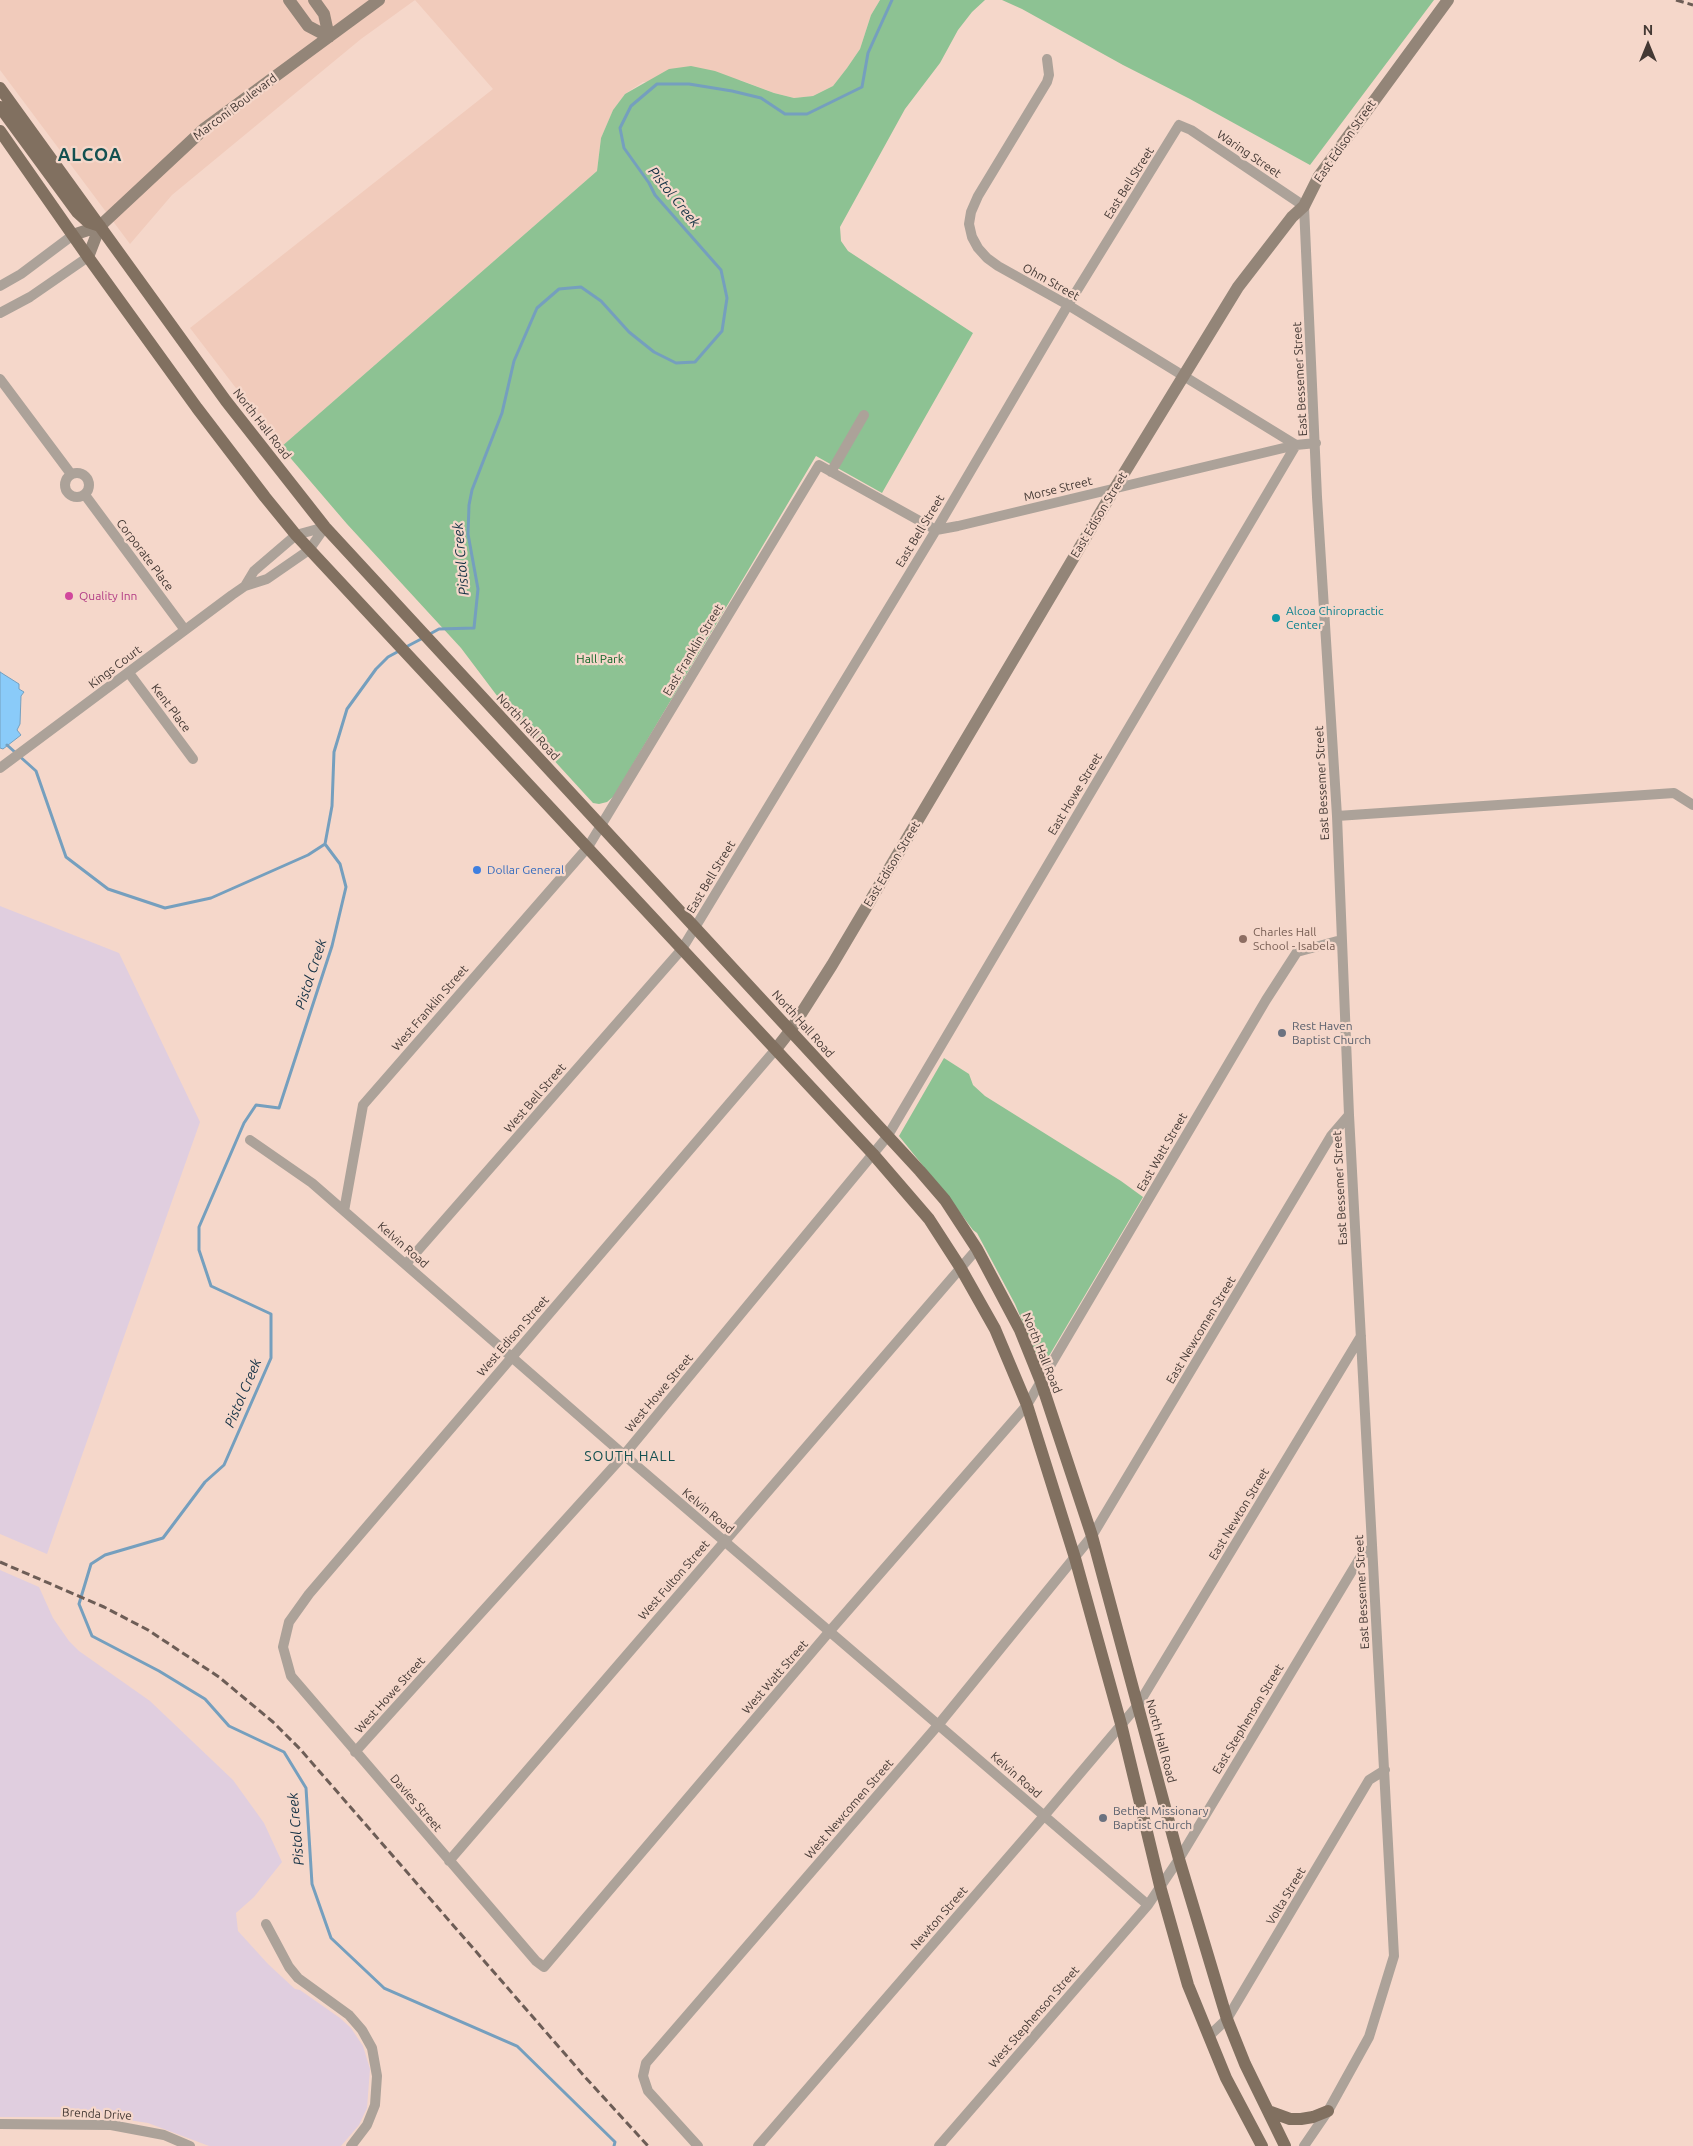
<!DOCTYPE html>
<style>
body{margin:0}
#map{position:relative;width:1693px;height:2146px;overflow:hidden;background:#f5d7ca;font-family:Ubuntu,sans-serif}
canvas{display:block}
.north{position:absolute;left:1623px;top:20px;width:50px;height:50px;-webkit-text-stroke:4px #f5d7ca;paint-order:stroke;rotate:0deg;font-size:14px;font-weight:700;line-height:20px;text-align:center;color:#443934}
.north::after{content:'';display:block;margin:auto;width:18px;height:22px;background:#443934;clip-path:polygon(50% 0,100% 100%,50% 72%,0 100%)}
</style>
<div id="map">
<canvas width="1693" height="2146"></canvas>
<div class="north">N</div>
</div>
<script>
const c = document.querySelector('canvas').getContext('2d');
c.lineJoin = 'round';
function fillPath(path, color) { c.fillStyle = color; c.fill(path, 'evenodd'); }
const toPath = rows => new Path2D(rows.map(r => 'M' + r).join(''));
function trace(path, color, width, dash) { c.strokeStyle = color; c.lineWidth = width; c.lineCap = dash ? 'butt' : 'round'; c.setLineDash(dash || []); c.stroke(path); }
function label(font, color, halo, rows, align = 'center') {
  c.font = font + ' Ubuntu,sans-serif'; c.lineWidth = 4.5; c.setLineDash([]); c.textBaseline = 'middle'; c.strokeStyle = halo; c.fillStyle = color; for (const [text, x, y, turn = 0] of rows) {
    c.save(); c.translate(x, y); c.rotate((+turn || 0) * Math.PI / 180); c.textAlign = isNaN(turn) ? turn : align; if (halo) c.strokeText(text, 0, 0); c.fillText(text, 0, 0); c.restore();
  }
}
fillPath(toPath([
 [0,0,880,0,871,15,860,49,847,68,833,86,813,96,794,98,774,93,740,80,643,82,625,94,613,110,601,138,597,171,281,447,190,328,493,89,415,0,361,39,172,195,130,244,0,70]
]), '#f1cbbb');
fillPath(toPath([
 [0,906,119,953,200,1122,47,1554,0,1534],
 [0,1570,39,1587,53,1618,69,1641,79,1651,150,1701,233,1780,264,1823,282,1862,254,1897,236,1913,238,1931,268,1964,295,1989,300,1990,340,2018,351,2028,363,2046,370,2069,367,2108,359,2125,341,2146,209,2146,148,2123,108,2117,0,2117]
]), '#e0cedf');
fillPath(toPath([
 [880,0,985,0,972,12,958,30,940,63,905,109,840,227,841,241,848,251,973,333,882,493,816,456,614,796,607,802,599,804,593,803,507,709,461,648,347,524,281,447,597,171,601,138,613,110,625,94,669,69,691,66,715,71,774,93,794,98,813,96,833,86,847,68,860,49,871,15],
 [1002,0,1434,0,1310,165,1190,99,1123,65,1022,9],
 [944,1058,969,1074,973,1085,985,1096,1121,1181,1143,1197,1046,1361,1043,1362,1039,1361,1015,1304,977,1233,973,1230,949,1198,899,1136]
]), '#8dc293');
const water = toPath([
 [0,672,19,684,19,689,24,692,21,696,20,724,17,730,21,735,3,749,0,748,0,672]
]);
fillPath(water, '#8acbf9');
trace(water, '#759fbe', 1);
trace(toPath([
 [428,635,439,629,474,628,478,589,468,534,469,505,472,490,502,413,514,361,537,308,559,289,581,287,601,301,629,332,654,352,676,363,695,362,722,331,727,298,721,270,655,195,649,183,624,148,620,128,631,106,657,84,689,84,732,91,761,98,785,114,807,114,862,87,868,53,892,0],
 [404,648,423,638],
 [399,651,388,657,376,669,347,709,334,752,332,806,325,844,340,864,346,887,332,946,279,1108,256,1105,244,1123,199,1227,199,1250,211,1286,271,1314,271,1358,224,1465,205,1482,163,1538,105,1555,91,1564,79,1604,92,1636,159,1671,205,1699,229,1726,284,1752,306,1788,312,1884,331,1938,384,1988,517,2046,615,2142,614,2146],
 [7,745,36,771,66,857,108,889,165,908,211,898,308,855,325,844]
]), '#759fbe', 3);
trace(toPath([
 [0,286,21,274,73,235],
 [0,313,30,297,88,257],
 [0,379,71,474],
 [831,472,864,415],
 '65 485a12 12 0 1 1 24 0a12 12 0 1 1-24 0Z',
 [85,495,185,630],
 [245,586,254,571,296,535,325,527],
 [129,673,193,759],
 [0,768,232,595,245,586,267,579,309,550,325,527],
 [1337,816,1674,793,1693,805],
 [776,1049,309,1594,289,1622,283,1647,291,1676,536,1961,544,1967,829,1632,1027,1405,1266,1000,1297,952,1341,940],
 [250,1140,312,1183,624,1455,1148,1905],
 [344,1211,363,1105,588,847,819,465,936,530,958,526,1296,445,1316,443],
 [406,1264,682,949,936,530,1068,305,1179,125,1191,130,1304,206,1317,497,1337,816,1349,1115,1394,1956,1369,2037,1328,2111,1304,2146],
 [355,1752,624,1455,887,1137,1296,445,1068,305,998,266,987,258,978,248,972,237,969,224,971,212,978,196,1047,82,1049,75,1047,59],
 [449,1861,977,1249],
 [266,1924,289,1967,298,1978,349,2015,362,2030,372,2048,377,2076,375,2105,367,2125,351,2146],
 [1209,2036,1227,2019,1369,1780,1385,1770],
 [0,2124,111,2125,164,2135,190,2146],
 [698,2146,648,2091,643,2076,646,2063,939,1724,1092,1536,1331,1136,1349,1115],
 [758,2146,1044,1816,1138,1705,1361,1336],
 [939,2146,1148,1905,1179,1859,1361,1556,1372,1548]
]), '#aca299', 10);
trace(toPath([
 [289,0,308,26,329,37],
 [314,0,324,14,329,37],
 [73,235,100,226],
 [88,257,100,226,205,128,379,0],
 [776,1049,790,1031,832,965,1115,488,1238,287,1292,217,1304,206,1319,176,1448,0]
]), '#938578', 12);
trace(toPath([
 [0,88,226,401,325,527,920,1171,945,1200,977,1249,1020,1330,1041,1382,1092,1536,1179,1859,1227,2019,1245,2064,1285,2146],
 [0,107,77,212,88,222,100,226],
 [0,131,88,257,197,408,265,497,296,535,873,1154,929,1219,960,1267,995,1329,1027,1405,1075,1558,1121,1724,1160,1886,1188,1985,1226,2078,1262,2146],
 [1268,2111,1290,2119,1301,2119,1313,2117,1328,2111]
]), '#817060', 12);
trace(toPath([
 [1676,0,1693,5],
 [0,1562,104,1607,148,1630,219,1677,273,1722,300,1749,585,2077,648,2146]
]), '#6d5d56', 3, [8, 4]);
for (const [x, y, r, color] of [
 [69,596,5,"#d1479c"],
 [1276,618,5,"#0f9aa8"],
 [477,870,5,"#3f7fe0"],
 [1243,939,5,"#8d6e63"],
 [1282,1033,5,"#6b7280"],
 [1103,1818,5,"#6b7280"]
]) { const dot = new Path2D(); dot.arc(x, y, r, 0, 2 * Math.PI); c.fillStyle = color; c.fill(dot); trace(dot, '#f5d7ca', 2); }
label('12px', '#443934', '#f5d7ca', [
 ["Marconi Boulevard",235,107,-37],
 ["East Edison Street",1345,141,-55],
 ["Waring Street",1249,154,34],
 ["East Bell Street",1129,183,-58],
 ["Ohm Street",1051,282,29],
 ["East Bessemer Street",1300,379,-93],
 ["North Hall Road",262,424,52],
 ["Morse Street",1058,489,-14],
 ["East Edison Street",1099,515,-59],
 ["East Bell Street",920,531,-59],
 ["Corporate Place",145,555,53],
 ["East Franklin Street",693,650,-59],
 ["Kings Court",115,667,-37],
 ["Kent Place",171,708,53],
 ["North Hall Road",528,727,47],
 ["East Bessemer Street",1322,783,-93],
 ["East Howe Street",1075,794,-59],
 ["East Edison Street",892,864,-59],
 ["East Bell Street",711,877,-59],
 ["West Franklin Street",430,1008,-49],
 ["North Hall Road",803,1024,48],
 ["West Bell Street",535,1098,-49],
 ["East Watt Street",1162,1152,-60],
 ["East Bessemer Street",1340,1188,-93],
 ["Kelvin Road",403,1245,41],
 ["East Newcomen Street",1201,1330,-59],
 ["West Edison Street",513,1336,-49],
 ["North Hall Road",1042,1353,68],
 ["West Howe Street",659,1393,-50],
 ["Kelvin Road",708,1511,40],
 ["East Newton Street",1239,1514,-59],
 ["West Fulton Street",674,1580,-49],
 ["East Bessemer Street",1362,1592,-93],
 ["West Watt Street",775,1677,-49],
 ["West Howe Street",390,1695,-48],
 ["East Stephenson Street",1248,1719,-59],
 ["North Hall Road",1161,1741,75],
 ["Kelvin Road",1016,1775,41],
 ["Davies Street",416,1803,49],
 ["West Newcomen Street",849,1809,-49],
 ["Volta Street",1286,1896,-59],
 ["Newton Street",939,1918,-49],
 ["West Stephenson Street",1034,2017,-49],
 ["Brenda Drive",97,2114,3]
]);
label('12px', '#b23c85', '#f5d7ca', [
 ["Quality Inn",79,596]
], 'left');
label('12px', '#0d838f', '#f5d7ca', [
 ["Alcoa Chiropractic",1286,611],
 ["Center",1286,625]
], 'left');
label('12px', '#0f6527', '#f5d7ca', [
 ["Hall Park",600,659]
]);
label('12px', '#366cbe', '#f5d7ca', [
 ["Dollar General",487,870]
], 'left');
label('12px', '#785e54', '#f5d7ca', [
 ["Charles Hall",1253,932],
 ["School - Isabela",1253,946]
], 'left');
label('12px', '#5b616d', '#f5d7ca', [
 ["Rest Haven",1292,1026],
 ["Baptist Church",1292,1040],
 ["Bethel Missionary",1113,1811],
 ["Baptist Church",1113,1825]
], 'left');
label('italic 14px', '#153245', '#f5d7ca', [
 ["Pistol Creek",674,197,51],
 ["Pistol Creek",461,559,-95],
 ["Pistol Creek",311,974,-72],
 ["Pistol Creek",243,1393,-67],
 ["Pistol Creek",296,1829,-95]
]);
c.letterSpacing = '1px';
label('14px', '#135050', '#f5d7ca', [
 ["SOUTH HALL",630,1456]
]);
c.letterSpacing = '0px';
c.letterSpacing = '1px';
label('bold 18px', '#135050', '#f5d7ca', [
 ["ALCOA",90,155]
]);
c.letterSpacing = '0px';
</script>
